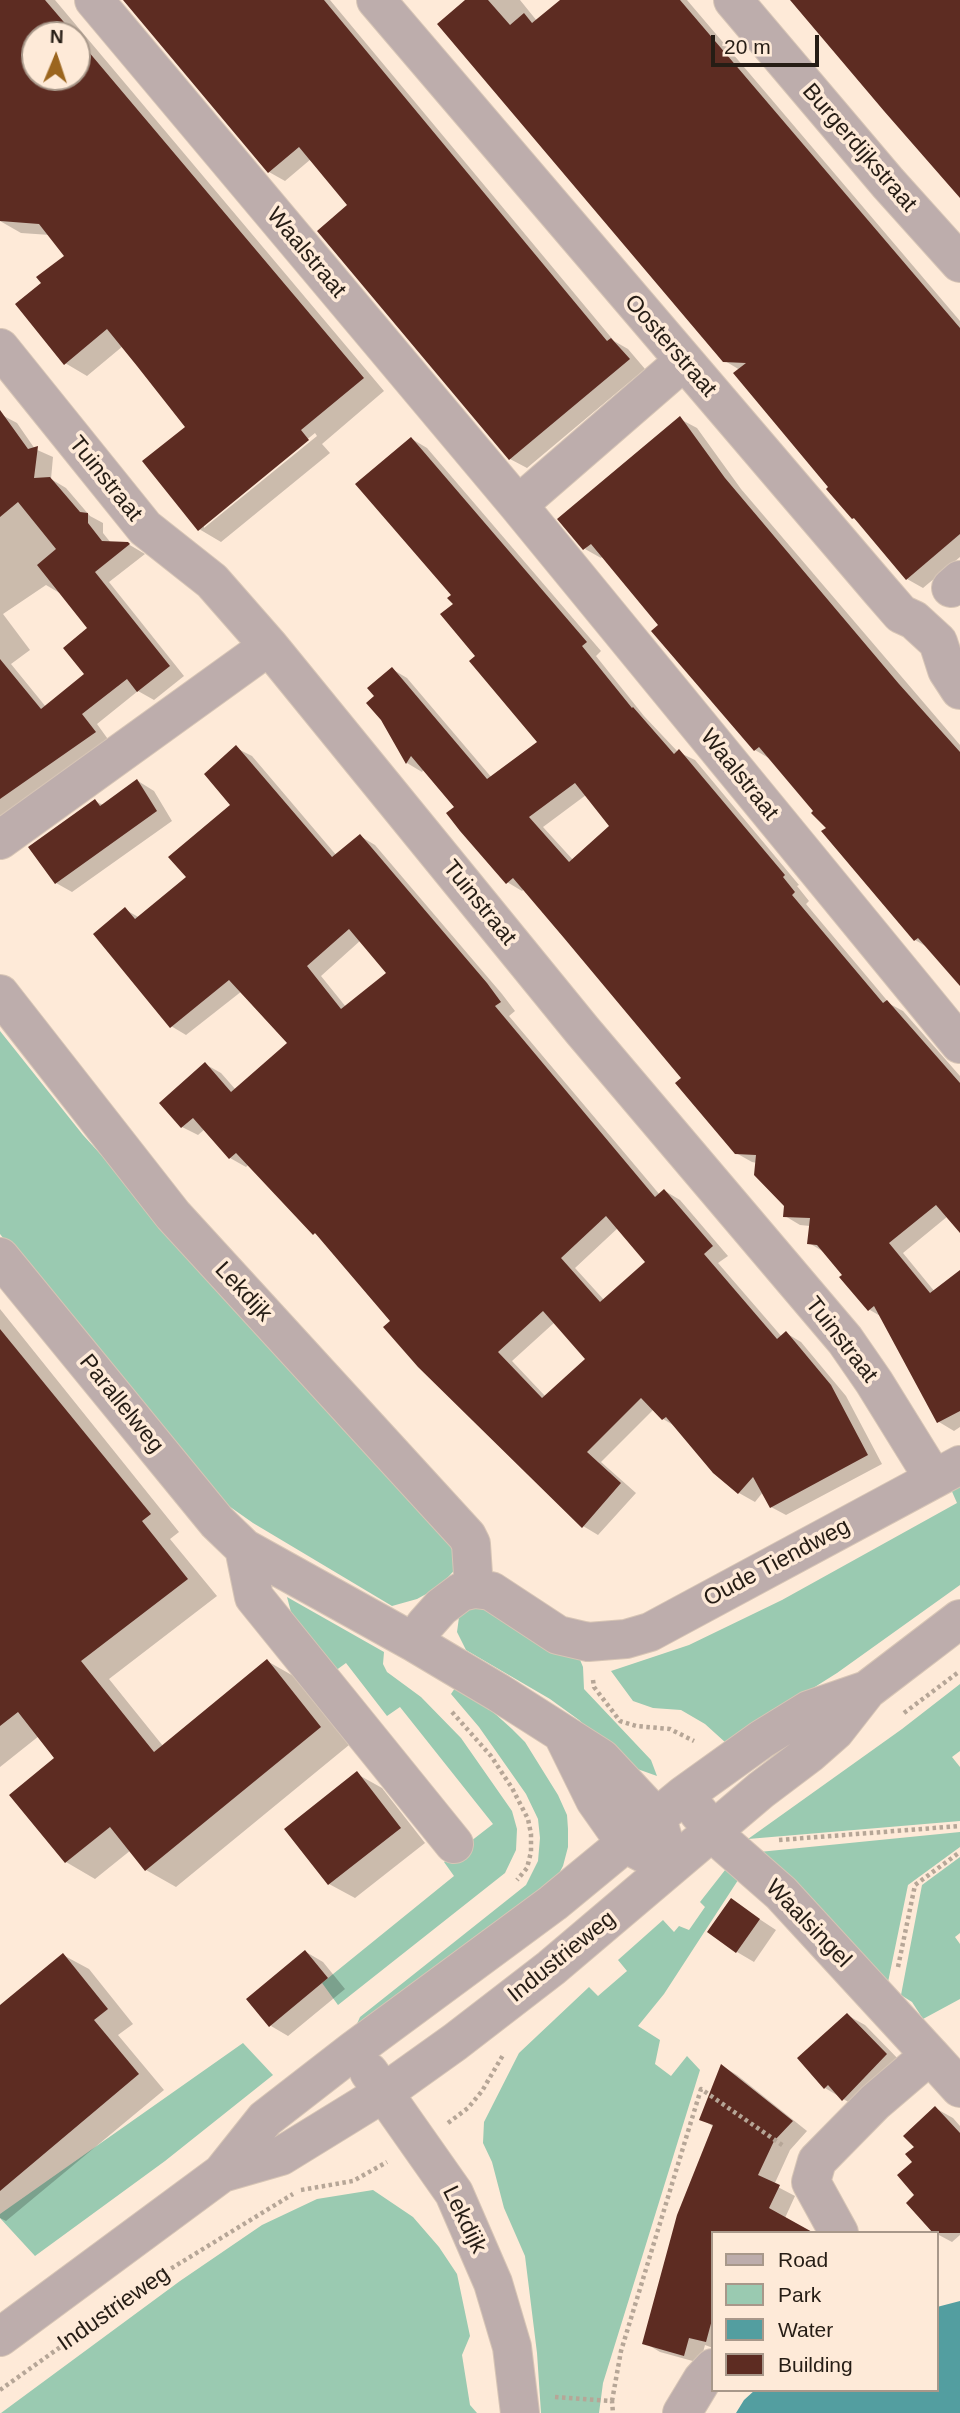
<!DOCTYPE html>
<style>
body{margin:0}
#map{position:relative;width:960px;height:2413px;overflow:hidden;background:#feead8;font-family:Helvetica,sans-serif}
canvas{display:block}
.legend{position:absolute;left:711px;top:2231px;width:228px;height:161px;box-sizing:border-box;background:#feead8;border:2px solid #a8988a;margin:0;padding:9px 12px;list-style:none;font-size:21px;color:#261d15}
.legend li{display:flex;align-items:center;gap:14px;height:35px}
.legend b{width:35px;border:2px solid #a8988a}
.north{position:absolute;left:21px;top:21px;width:70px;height:70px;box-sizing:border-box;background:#feead8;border:2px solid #a8988a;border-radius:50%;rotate:2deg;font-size:19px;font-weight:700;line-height:28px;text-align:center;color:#261d15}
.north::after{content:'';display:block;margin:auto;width:24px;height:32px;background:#9b651e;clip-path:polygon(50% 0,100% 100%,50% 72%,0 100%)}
.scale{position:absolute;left:711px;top:35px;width:108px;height:32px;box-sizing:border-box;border:4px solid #261d15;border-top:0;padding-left:9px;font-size:21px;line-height:24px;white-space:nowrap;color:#261d15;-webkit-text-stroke:5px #feead8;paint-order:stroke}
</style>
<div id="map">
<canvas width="960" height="2413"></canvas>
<ul class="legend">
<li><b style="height:9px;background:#bdadac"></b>Road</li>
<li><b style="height:19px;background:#9acab1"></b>Park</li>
<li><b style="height:19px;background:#539ea0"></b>Water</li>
<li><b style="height:19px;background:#5d2c22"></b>Building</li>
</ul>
<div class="north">N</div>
<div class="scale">20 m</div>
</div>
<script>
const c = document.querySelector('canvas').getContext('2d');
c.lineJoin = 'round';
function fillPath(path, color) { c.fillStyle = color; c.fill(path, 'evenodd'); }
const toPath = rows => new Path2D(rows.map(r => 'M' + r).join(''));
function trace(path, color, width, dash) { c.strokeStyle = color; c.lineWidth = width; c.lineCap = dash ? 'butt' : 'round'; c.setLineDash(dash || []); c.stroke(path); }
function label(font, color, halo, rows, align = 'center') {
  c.font = font + ' Helvetica,sans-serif'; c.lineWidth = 7; c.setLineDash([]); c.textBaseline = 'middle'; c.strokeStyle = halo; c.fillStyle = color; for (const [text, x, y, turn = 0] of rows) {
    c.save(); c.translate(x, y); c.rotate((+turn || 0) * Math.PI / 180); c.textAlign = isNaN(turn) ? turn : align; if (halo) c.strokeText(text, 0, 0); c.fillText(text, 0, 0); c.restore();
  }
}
fillPath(toPath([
 [0,1031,83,1135,455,1544,461,1563,439,1587,417,1599,392,1606,253,1523,209,1492,121,1386,0,1234],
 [960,1482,960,1585,837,1673,726,1743,705,1724,681,1710,653,1708,633,1701,611,1671,689,1645,782,1600,957,1503,950,1487],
 [287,1597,384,1652,383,1664,387,1672,421,1697,461,1738,512,1811,517,1829,516,1850,505,1873,338,2005,322,1983,454,1876,444,1862,493,1824,400,1707,387,1716,346,1663,335,1671,298,1624,291,1612],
 [483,1605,576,1650,583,1667,584,1689,651,1760,657,1776,629,1766,579,1720,550,1699,466,1650,457,1632,460,1610],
 [960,1684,960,1751,952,1757,960,1767,960,1821,748,1839,902,1729],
 [455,1688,492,1711,512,1729,525,1742,558,1795,567,1815,568,1829,568,1847,563,1866,555,1881,356,2026,360,2017,526,1885,538,1861,540,1838,538,1819,526,1794,479,1727,451,1694],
 [960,1832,960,1847,908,1885,887,1987,759,1852],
 [960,1857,960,1933,955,1937,960,1944,960,1999,923,2019,912,2002,901,1995,922,1885],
 [729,1865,742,1874,664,1994,638,2026,660,2040,655,2064,671,2076,687,2056,700,2070,603,2383,599,2413,541,2413,537,2353,525,2256,504,2208,492,2162,483,2143,484,2122,519,2053,589,1987,598,1996,627,1971,618,1960,663,1920,674,1932,679,1926,689,1930,705,1907,700,1902],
 [243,2043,273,2075,165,2161,35,2256,0,2218,0,2214],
 [373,2190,413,2217,439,2247,457,2274,470,2336,462,2355,470,2405,477,2413,1,2413,180,2281,262,2225,317,2199]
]), '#9acab1');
fillPath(toPath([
 [960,2301,960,2413,736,2413,744,2400,755,2390,937,2390,937,2307]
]), '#539ea0');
fillPath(toPath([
 [0,0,55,0,384,391,322,444,330,453,221,542,199,529,188,427,123,346,87,376,65,363,44,284,67,256,50,235,21,233,0,221],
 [35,35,77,35,77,77,35,77],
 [315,433,317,436,204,528,204,524],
 [125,0,330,0,614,341,628,349,645,369,527,468,510,459,319,231,349,205,311,159,285,181,269,172],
 [468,0,520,0,537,21,562,0,687,0,960,321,960,557,923,588,907,579,859,522,853,518,740,370,725,361],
 [0,414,17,423,35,449,53,457,51,479,66,488,90,516,103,523,103,533,111,543,128,544,145,554,109,582,184,676,154,700,138,691,97,724,110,742,0,819],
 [46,585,63,595,89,628,87,674,46,707,11,664,30,650,3,614],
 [680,419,697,428,741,489,960,745,960,983,929,948,915,940,816,811,772,760,755,750,661,625,603,556,601,558,585,549],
 [412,439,427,448,601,651,596,656,644,716,678,752,695,760,799,885,797,886,809,901,806,904,890,1004,903,1011,960,1076,960,1230,948,1216,903,1253,935,1292,960,1272,960,1427,954,1431,939,1422,882,1317,870,1310,824,1252,809,1243,810,1226,800,1225,785,1216,786,1206,757,1163,752,1162,736,1153,684,1078,525,889,522,891,507,882,456,807,424,769,422,772,407,763,382,719,376,697,392,669,407,678,492,778,539,742,478,656,456,604],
 [586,795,611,826,574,861,543,827],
 [236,748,252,756,337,856,360,836,375,845,502,994,515,1011,509,1016,660,1195,665,1191,680,1200,728,1256,718,1263,782,1337,786,1333,801,1342,846,1396,882,1464,786,1515,771,1507,763,1492,755,1502,739,1493,715,1471,675,1426,663,1419,654,1409,601,1462,636,1493,598,1535,583,1526,392,1322,321,1237,314,1233,249,1164,246,1167,230,1158,205,1129,198,1135,182,1127,205,1064,221,1073,236,1090,289,1043,242,991,186,1035,171,1026,126,910,140,918,189,877,233,805],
 [361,940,388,973,346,1007,321,976],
 [619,1227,647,1262,605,1301,575,1268],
 [555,1322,587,1359,546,1397,512,1361],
 [138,781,154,791,172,821,72,892,56,883,95,801,103,805],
 [0,1309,179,1532,170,1539,217,1596,109,1679,163,1746,267,1661,297,1678,349,1745,176,1887,146,1870,131,1850,95,1879,66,1862,57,1758,39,1736,0,1767],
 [357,1774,382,1788,425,1843,355,1898,329,1884],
 [732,1901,776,1930,754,1962,737,1952],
 [306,1952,323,1962,345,1989,288,2036,271,2026],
 [63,1955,89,1969,133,2024,118,2035,164,2090,6,2221,0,2218,0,2007],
 [847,2015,865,2025,904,2065,860,2109,825,2088],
 [722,2066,737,2075,807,2131,790,2150,774,2185,795,2196,785,2218,713,2233,713,2348,705,2345,700,2363,660,2352,645,2343,714,2127,701,2119],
 [935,2108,953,2118,960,2126,960,2235,952,2242,937,2234,916,2195,923,2154]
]), '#0003');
fillPath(toPath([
 [0,0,45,0,75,35,35,35,35,77,77,77,77,38,364,378,301,430,309,440,198,531,142,461,185,427,137,366,107,329,64,365,15,304,41,283,36,277,64,256,39,224,0,221],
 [123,0,324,0,607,341,611,338,630,359,509,460,317,231,347,205,299,147,268,173],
 [465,0,488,0,510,25,524,13,532,23,560,0,680,0,960,328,960,534,906,580,854,518,852,519,826,489,828,487,733,373,746,363,723,362,437,24],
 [790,0,960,0,960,198,884,111],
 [0,410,28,449,38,446,34,478,50,477,80,512,88,513,88,523,102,541,128,542,130,544,95,572,170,666,137,692,127,679,82,714,96,732,0,799,0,659,41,709,84,674,63,648,87,628,37,565,56,549,18,502,0,517],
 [680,416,725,478,899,684,960,752,960,986,918,938,914,941,821,831,826,828,811,813,813,811,759,747,754,751,651,631,658,625,591,544,583,550,557,519],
 [411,437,587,642,582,646,632,708,633,707,674,754,679,749,785,875,783,877,795,892,792,895,883,1003,887,1000,960,1083,960,1233,936,1205,889,1243,930,1293,960,1270,960,1411,937,1423,874,1306,868,1311,839,1277,842,1275,817,1245,807,1244,810,1218,783,1217,784,1206,754,1175,756,1155,735,1154,675,1083,681,1078,564,938,513,878,506,884,460,831,446,813,454,807,411,756,406,764,381,720,366,703,374,696,367,688,392,667,487,779,537,742,469,661,475,656,440,614,453,604,447,598,451,595,355,484],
 [575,783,609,826,569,862,529,817],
 [236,745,332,857,360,834,487,983,501,1002,495,1006,655,1197,664,1189,713,1246,704,1254,777,1339,786,1331,831,1385,868,1455,770,1508,753,1477,738,1494,713,1473,666,1417,662,1420,641,1398,587,1452,621,1483,582,1528,418,1367,383,1327,390,1321,315,1233,313,1235,236,1153,229,1159,193,1118,181,1128,159,1103,205,1062,231,1092,287,1043,229,980,170,1028,93,934,125,907,135,919,186,877,168,857,230,805,204,774],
 [349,929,386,973,341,1009,307,966],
 [606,1216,645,1262,600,1302,561,1258],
 [543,1311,585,1359,542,1398,498,1352],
 [137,779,157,811,55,884,28,847,95,799,100,806],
 [0,1329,151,1514,142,1521,188,1579,81,1661,154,1752,267,1659,321,1727,145,1871,110,1827,65,1863,9,1795,54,1758,18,1712,0,1726],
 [357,1771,401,1828,328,1885,284,1829],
 [731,1898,760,1919,736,1953,707,1932],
 [305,1950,328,1978,269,2027,246,1999],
 [63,1953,108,2009,94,2020,139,2074,0,2191,0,2005],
 [847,2013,887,2054,842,2101,828,2085,824,2089,797,2058],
 [721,2064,793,2121,774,2141,758,2175,780,2185,769,2208,814,2233,713,2233,713,2316,706,2342,689,2338,684,2356,642,2344,677,2215,713,2125,699,2120],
 [935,2106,960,2133,960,2233,933,2233,906,2203,914,2195,897,2175,912,2162,905,2154,914,2147,903,2136]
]), '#5d2c22');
const minor = toPath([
 [94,0,518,505,960,1044],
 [376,0,881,591,901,614,914,620,938,642,947,670,960,690],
 [733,0,888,183,960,263],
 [0,348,145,528,212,581,269,646,582,1030,845,1340,874,1382,934,1479],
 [518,505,684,361],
 [951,588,960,580],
 [0,840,269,646],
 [0,994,173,1215,467,1536,471,1544,474,1589],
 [0,1257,217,1522,244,1548,415,1643,499,1693,601,1758,657,1818,664,1842],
 [244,1548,254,1597,454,1844],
 [415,1643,425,1625,441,1607,461,1592,474,1589,491,1591,558,1635,588,1642,626,1639,650,1632,960,1465],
 [563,1735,595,1800,626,1844,647,1855],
 [698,1812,725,1844,781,1893,930,2055,875,2102,817,2161,811,2182,839,2233],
 [930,2055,960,2088],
 [369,2072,454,2193,493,2283,512,2347,520,2413],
 [222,2173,281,2156,385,2092,455,2042,551,1968,761,1790,810,1753,835,1731,867,1690,960,1619],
 [0,2337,222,2173,265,2119,354,2050,553,1903,684,1795,762,1739,809,1710,867,1690],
 [682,2413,702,2380,713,2368]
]);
trace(minor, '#d7c5b5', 40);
trace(toPath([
 [593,1680,594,1687,620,1721,636,1726,670,1729,694,1741],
 [452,1712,491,1756,512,1788,528,1819,531,1834,531,1852,527,1868,517,1880],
 [904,1713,960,1671],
 [779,1840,960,1826],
 [898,1967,915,1885,960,1852],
 [448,2123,468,2108,482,2091,503,2055],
 [301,2190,353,2181,387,2162],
 [0,2390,167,2271,293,2194],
 [555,2397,612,2401,613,2413],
 [612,2401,621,2351,701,2089,785,2147]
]), '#b6a697', 4.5, [3.5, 3.5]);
trace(minor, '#bdadac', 38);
label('23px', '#261d15', '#feead8', [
 ["Burgerdijkstraat",859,148,49],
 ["Waalstraat",306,253,50],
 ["Oosterstraat",670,346,49],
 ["Tuinstraat",105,479,51],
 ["Waalstraat",739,775,51],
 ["Tuinstraat",479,903,51],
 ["Lekdijk",243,1292,47],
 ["Tuinstraat",841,1340,52],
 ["Parallelweg",121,1404,51],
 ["Oude Tiendweg",777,1563,-28],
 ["Waalsingel",808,1924,46],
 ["Industrieweg",562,1957,-39],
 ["Lekdijk",464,2220,64],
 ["Industrieweg",114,2309,-35]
]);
</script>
